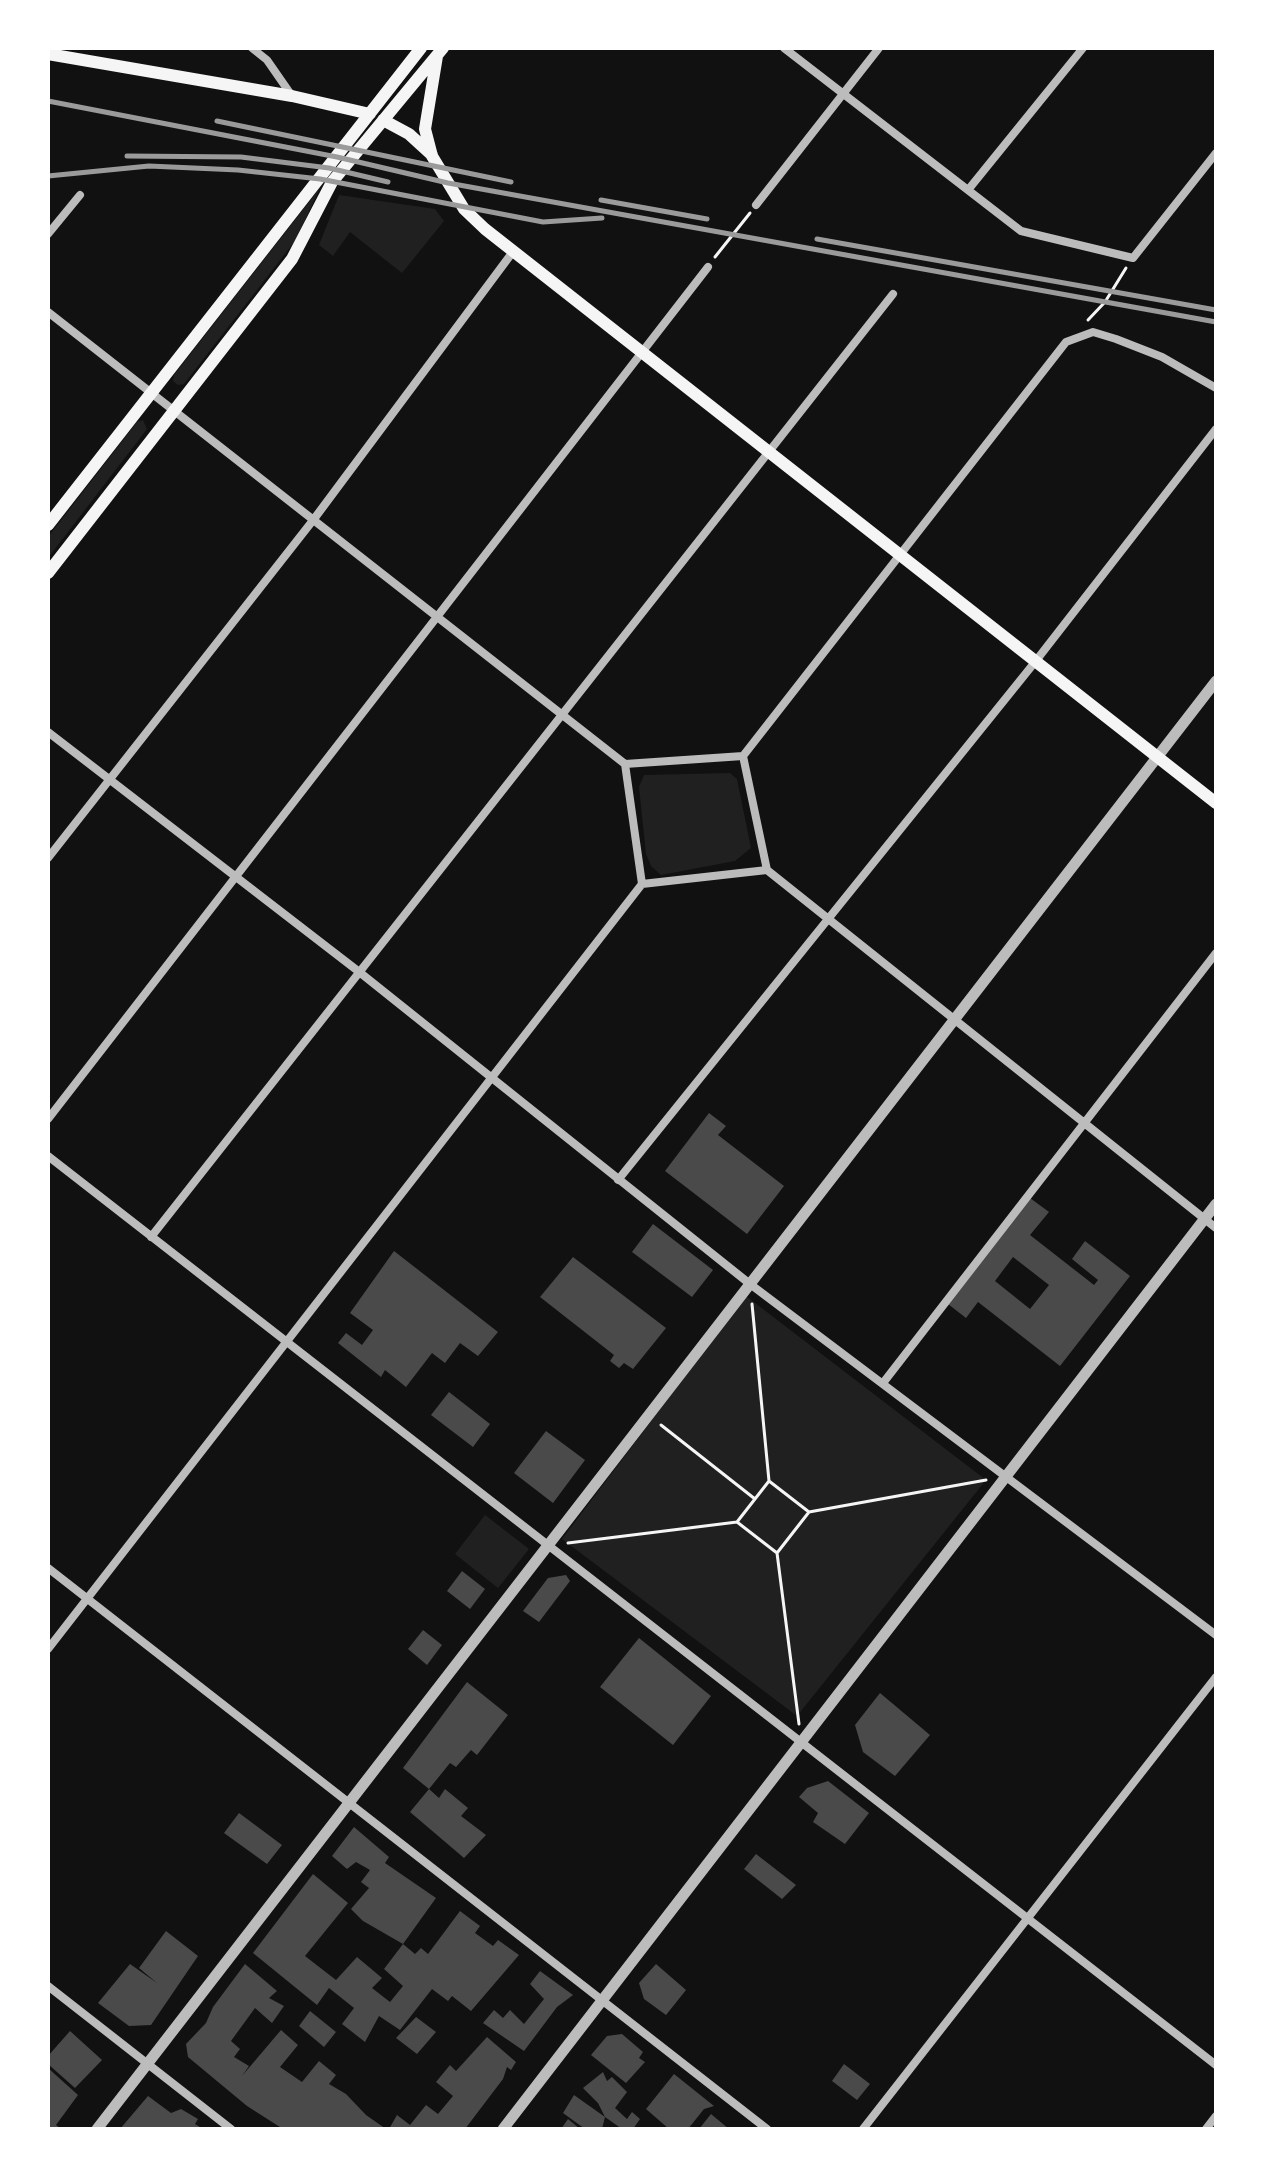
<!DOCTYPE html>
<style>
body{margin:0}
#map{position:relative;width:1264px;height:2177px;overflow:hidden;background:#111;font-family:"Archivo Narrow",sans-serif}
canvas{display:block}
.frame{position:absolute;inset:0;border:50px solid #fff;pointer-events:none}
</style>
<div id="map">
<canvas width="1264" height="2177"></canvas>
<div class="frame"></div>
</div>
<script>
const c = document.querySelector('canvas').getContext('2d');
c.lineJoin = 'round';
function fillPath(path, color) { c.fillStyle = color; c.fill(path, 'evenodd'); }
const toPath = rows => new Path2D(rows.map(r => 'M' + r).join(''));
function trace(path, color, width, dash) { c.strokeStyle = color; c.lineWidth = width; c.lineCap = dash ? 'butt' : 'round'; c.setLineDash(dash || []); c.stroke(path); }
fillPath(toPath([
 [320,188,295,241,184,384,178,385,173,381,174,375],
 [339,195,435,209,444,221,402,273,350,232,333,256,319,245],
 [143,420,147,429,48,558,48,537,137,422],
 [730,773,737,779,751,848,735,861,661,875,651,866,646,854,639,787,644,775],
 [746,1296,986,1480,797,1716,562,1539],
 [485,1515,529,1549,498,1588,455,1554]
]), '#202020');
fillPath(toPath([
 [709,1113,726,1126,718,1135,784,1186,747,1234,665,1171],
 [1030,1198,1049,1212,1030,1235,1094,1285,1098,1280,1072,1259,1085,1241,1130,1276,1060,1366,978,1302,966,1318,948,1304],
 [1013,1257,1049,1285,1030,1309,995,1281],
 [653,1224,713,1270,692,1297,632,1252],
 [394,1251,498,1332,478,1356,460,1343,445,1363,432,1353,406,1387,385,1370,381,1377,338,1343,346,1333,362,1345,373,1330,350,1313],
 [573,1257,666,1328,633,1369,624,1363,619,1368,610,1361,614,1355,540,1297],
 [449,1392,490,1424,473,1447,431,1415],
 [546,1431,585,1460,553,1503,514,1473],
 [462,1571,485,1589,470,1609,447,1591],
 [566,1575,570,1581,539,1622,523,1611,548,1578],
 [423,1630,442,1645,427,1665,408,1649],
 [639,1638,711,1696,673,1745,600,1687],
 [467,1682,508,1715,477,1755,471,1750,456,1767,450,1763,429,1789,439,1798,445,1789,468,1808,461,1816,486,1835,464,1858,410,1812,429,1789,403,1768],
 [880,1693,930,1735,895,1776,863,1752,855,1725],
 [828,1781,869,1813,845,1844,813,1822,818,1813,799,1797,807,1788],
 [239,1813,282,1845,267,1864,224,1833],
 [354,1827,389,1857,385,1863,436,1898,403,1944,363,1921,351,1909,369,1888,361,1882,370,1870,356,1862,347,1869,332,1856],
 [756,1854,796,1885,782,1899,744,1869],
 [313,1874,348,1903,305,1956,336,1980,357,1957,382,1978,372,1988,390,2002,403,1986,384,1969,403,1944,415,1954,421,1948,428,1954,460,1911,480,1926,475,1933,493,1946,498,1940,519,1955,471,2011,452,1996,448,2001,432,1989,400,2030,379,2016,365,2042,342,2024,354,2008,329,1988,317,2005,253,1953],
 [166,1931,198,1956,151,2025,129,2026,98,2003,130,1964,157,1983,139,1968],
 [245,1964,277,1991,269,1998,284,2006,272,2023,255,2008,231,2041,240,2049,234,2057,249,2066,242,2076,281,2030,298,2045,280,2067,302,2082,319,2061,336,2075,329,2084,346,2094,366,2115,386,2129,283,2129,247,2106,188,2057,186,2044,206,2023,213,2007],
 [656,1964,686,1990,666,2015,644,1999,639,1983],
 [540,1971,573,1995,557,2007,524,2051,483,2023,494,2010,503,2018,510,2010,524,2024,544,1999,530,1984],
 [310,2011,336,2032,324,2047,299,2026],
 [416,2017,436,2032,417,2054,396,2038],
 [70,2031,102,2060,75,2088,48,2064,48,2056],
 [622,2034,643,2052,639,2058,645,2062,626,2083,591,2055,607,2036],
 [487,2037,516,2062,511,2070,507,2067,503,2079,465,2129,389,2129,397,2115,410,2125,426,2105,438,2114,453,2096,436,2082,450,2065,456,2071],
 [844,2064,870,2084,857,2100,832,2081],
 [48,2068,78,2095,56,2125,61,2129,48,2129],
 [603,2072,607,2081,612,2077,627,2092,615,2108,627,2119,632,2112,640,2119,633,2129,622,2129,605,2117,598,2103,583,2088],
 [674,2074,714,2106,704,2109,688,2129,669,2129,646,2109],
 [574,2095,605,2117,602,2129,585,2129,563,2113],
 [148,2096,171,2113,181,2109,198,2119,195,2124,203,2129,120,2129],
 [711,2114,729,2129,699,2129],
 [568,2119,580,2129,561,2129]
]), '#4a4a4a');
trace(toPath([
 [715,257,750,213],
 [1088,320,1105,302,1126,268],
 [752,1304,769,1481],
 [661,1425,755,1499],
 [809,1512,769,1481,737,1522,777,1553,809,1512,986,1480],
 [568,1543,737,1522],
 [777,1553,799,1724]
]), '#f5f5f5', 3);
trace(toPath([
 [252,48,267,60,292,96],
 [784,48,1021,231,1133,258,1216,153],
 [968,190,1083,48],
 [756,205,879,48],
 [48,234,80,195],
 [48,312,625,764],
 [48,732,358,971,750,1284,1216,1635],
 [743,756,1066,342,1093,332,1116,339,1162,357,1216,388],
 [743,756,767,870,642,884,625,764,743,756],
 [48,858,314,519,512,253],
 [767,870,1216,1228],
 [48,1119,708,267],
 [48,1156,1216,2065],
 [618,1180,1035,662,1216,429],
 [151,1237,893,294],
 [883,1383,1216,953],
 [48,1568,767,2129],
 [48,1649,642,884],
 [48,1986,231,2129],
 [863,2129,1216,1677],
 [1206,2129,1216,2116]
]), '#bcbcbc', 8);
trace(toPath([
 [97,2129,1216,681],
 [503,2129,1216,1204]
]), '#bcbcbc', 11);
trace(toPath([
 [48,54,292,96,370,114],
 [437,56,425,129,432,156,464,209,485,229,1216,803],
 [383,120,409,134,432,155],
 [48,525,421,48],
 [48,573,292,259,332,182,443,48]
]), '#f5f5f5', 12);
trace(toPath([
 [48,101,337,157,448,183,1216,322],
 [217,121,511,182],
 [127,156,241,157,329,168,388,182],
 [48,176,149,166,238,170,320,179,543,222,602,218],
 [601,200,707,219],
 [817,239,1216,310]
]), '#9a9a9a', 5);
</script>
